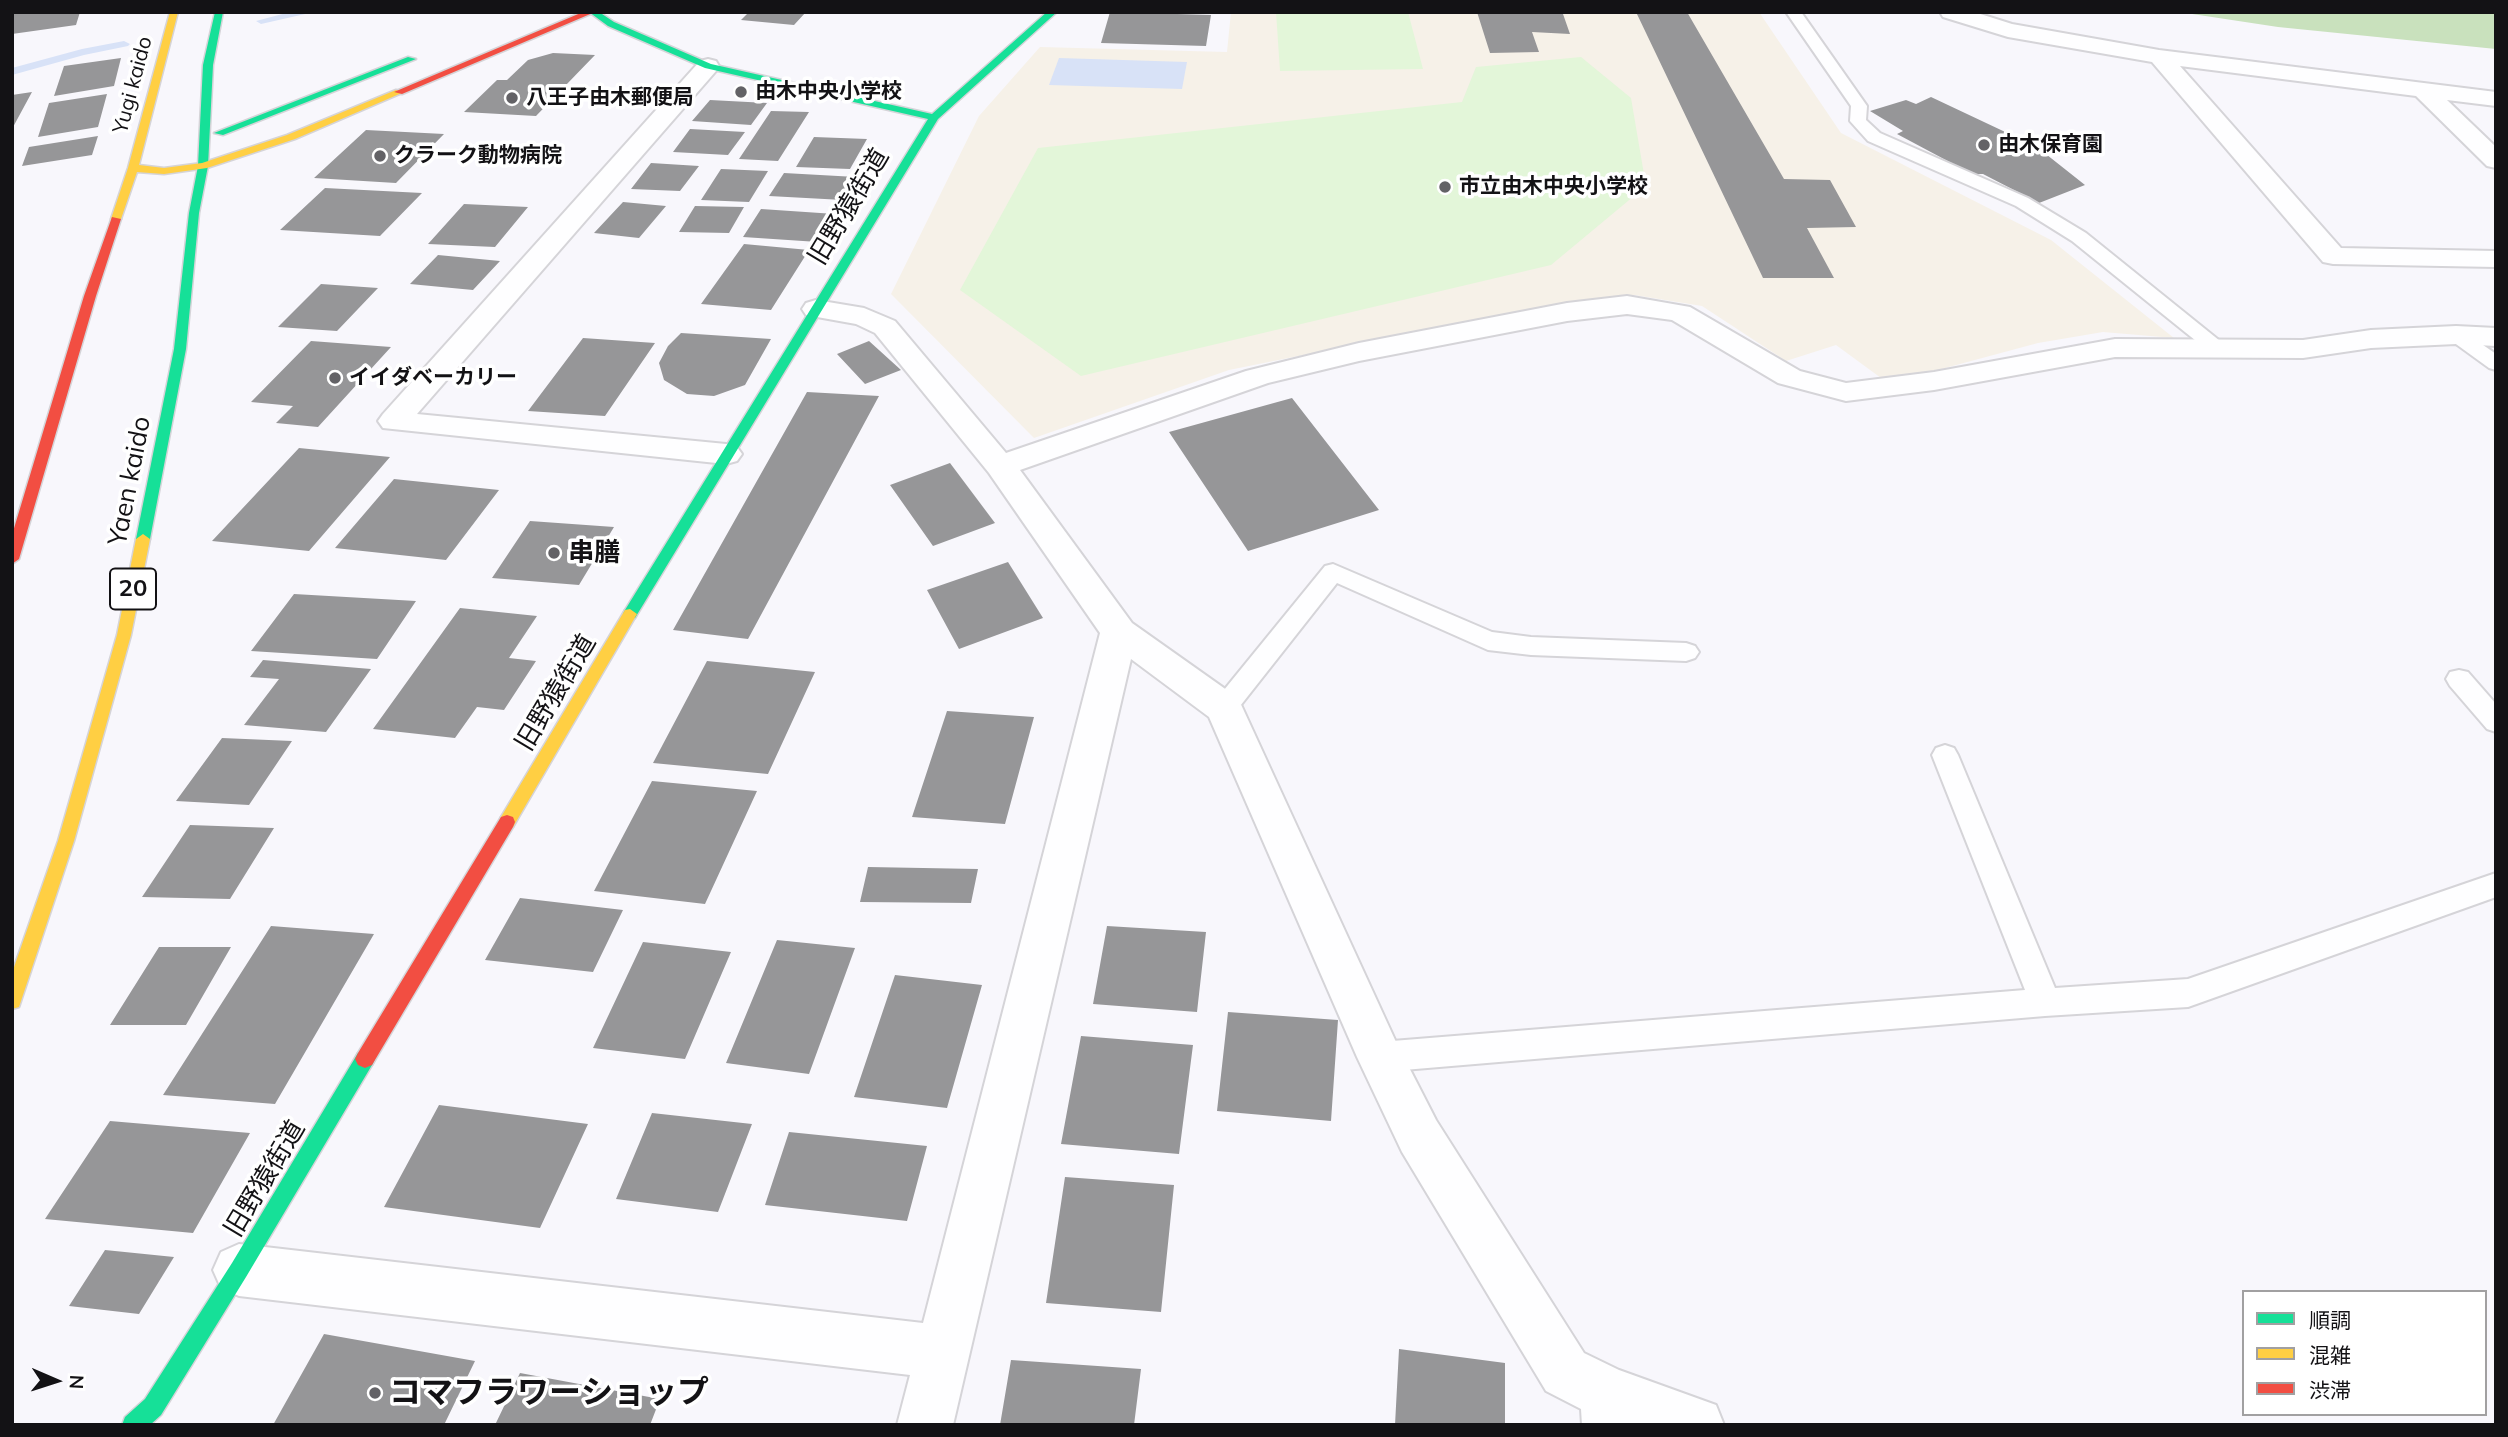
<!DOCTYPE html>
<meta charset="utf-8">
<style>
body{margin:0}
#map{position:relative;width:2508px;height:1437px;overflow:hidden;background:#f8f7fc;font-family:Mulish,"Noto Sans JP",sans-serif}
canvas{display:block}
.frame{position:absolute;inset:0;border:14px solid #131215;pointer-events:none}
.legend{position:absolute;left:2242px;top:1290px;width:245px;height:126px;box-sizing:border-box;background:#fff;border:2px solid #a1a0a1;margin:0;padding:9px 12px;list-style:none;font-size:21px;color:#131215}
.legend li{display:flex;align-items:center;gap:14px;height:35px}
.legend b{width:35px;border:2px solid #a1a0a1}
.north{position:absolute;left:21px;top:1346px;width:70px;height:70px;-webkit-text-stroke:5px #fff;paint-order:stroke;rotate:93deg;font-size:19px;font-weight:700;line-height:28px;text-align:center;color:#131215}
.north::after{content:'';display:block;margin:auto;width:24px;height:32px;background:#131215;clip-path:polygon(50% 0,100% 100%,50% 72%,0 100%)}
</style>
<div id="map">
<canvas width="2508" height="1437"></canvas>
<div class="frame"></div>
<ul class="legend">
<li><b style="height:9px;background:#16e098"></b>順調</li>
<li><b style="height:9px;background:#ffcf43"></b>混雑</li>
<li><b style="height:9px;background:#f24e42"></b>渋滞</li>
</ul>
<div class="north">N</div>
</div>
<script>
const c = document.querySelector('canvas').getContext('2d');
c.lineJoin = 'round';
function fillPath(path, color) { c.fillStyle = color; c.fill(path, 'evenodd'); }
const toPath = rows => new Path2D(rows.map(r => 'M' + r).join(''));
function trace(path, color, width, dash) { c.strokeStyle = color; c.lineWidth = width; c.lineCap = dash ? 'butt' : 'round'; c.setLineDash(dash || []); c.stroke(path); }
function label(font, color, halo, rows, align = 'center') {
  c.font = font + ' Mulish,"Noto Sans JP",sans-serif'; c.lineWidth = 7; c.setLineDash([]); c.textBaseline = 'middle'; c.strokeStyle = halo; c.fillStyle = color; for (const [text, x, y, turn = 0] of rows) {
    c.save(); c.translate(x, y); c.rotate((+turn || 0) * Math.PI / 180); c.textAlign = isNaN(turn) ? turn : align; if (halo) c.strokeText(text, 0, 0); c.fillText(text, 0, 0); c.restore();
  }
}
fillPath(toPath([
 [1231,12,1759,12,1841,133,2051,240,2174,338,2103,332,2038,343,1934,371,1881,378,1836,345,1786,361,1702,306,1634,295,1566,302,1229,370,1034,438,891,294,979,116,1040,47,1227,52]
]), '#f6f1e8');
fillPath(toPath([
 [1276,12,1408,12,1423,69,1280,71],
 [1581,57,1631,98,1646,186,1551,265,1081,376,960,290,1038,148,1462,102,1476,67]
]), '#e3f6d9');
fillPath(toPath([
 [2179,12,2496,13,2496,49,2278,27]
]), '#c9e1bd');
fillPath(toPath([
 [1059,58,1187,62,1182,89,1049,85]
]), '#d8e2f7');
fillPath(toPath([
 [290,12,314,12,261,24,256,21,290,12],
 [124,41,130,44,128,46,84,55,12,75,12,68,82,49,124,41]
]), '#d8e2f7');
fillPath(toPath([
 [12,12,80,12,76,25,12,34],
 [749,12,806,12,794,25,741,20],
 [1110,12,1211,15,1206,46,1101,43],
 [1477,12,1559,12,1563,14,1570,34,1532,32,1539,52,1490,53],
 [1636,12,1687,12,1784,179,1830,180,1856,227,1807,228,1834,278,1763,278],
 [553,53,595,55,536,116,464,112,497,80,507,80,528,60],
 [121,58,114,86,54,96,64,66],
 [32,92,12,129,12,95],
 [107,94,98,127,38,137,49,103],
 [1931,97,2037,147,2085,185,2039,203,1983,174,1972,174,1897,134,1903,131,1870,111,1906,100,1916,104],
 [710,100,767,103,751,125,692,121],
 [771,111,809,112,778,161,739,159],
 [690,129,745,132,728,155,673,152],
 [366,130,444,134,396,183,314,178],
 [98,136,92,155,22,166,29,147],
 [814,137,867,139,850,169,796,167],
 [651,163,699,166,680,191,631,189],
 [721,169,768,171,749,202,701,200],
 [784,173,856,177,843,200,769,196],
 [325,188,422,193,380,236,280,230],
 [623,202,666,206,639,238,594,233],
 [464,204,528,207,495,247,428,244],
 [695,206,744,207,729,233,679,232],
 [761,209,835,214,818,242,743,237],
 [744,244,809,250,771,310,701,304],
 [438,255,500,261,473,290,410,284],
 [321,284,378,288,337,331,278,327],
 [681,333,771,339,745,385,714,396,687,394,664,380,659,363,668,346],
 [583,338,655,343,605,416,528,411],
 [311,341,391,347,318,427,276,423,293,406,251,402],
 [869,341,901,370,865,384,837,354],
 [807,392,879,396,748,639,673,630],
 [1292,398,1379,510,1248,551,1169,432],
 [299,448,390,457,309,551,212,541],
 [950,463,995,523,933,546,890,485],
 [394,479,499,490,446,560,335,548],
 [530,521,614,527,579,585,492,578],
 [1008,562,1043,618,959,649,927,590],
 [294,594,416,601,377,659,251,651],
 [460,608,537,616,509,658,536,661,504,710,477,707,455,738,373,729],
 [263,660,371,669,326,732,244,725,279,679,250,677],
 [707,661,815,672,768,774,653,763],
 [947,711,1034,717,1005,824,912,817],
 [222,738,292,741,249,805,176,801],
 [652,781,757,791,705,904,594,891],
 [190,825,274,828,230,899,142,897],
 [868,867,978,869,971,903,860,902],
 [520,898,623,910,593,972,485,960],
 [271,926,374,934,275,1104,163,1095],
 [1107,926,1206,932,1197,1012,1093,1004],
 [777,940,855,948,809,1074,726,1063],
 [643,942,731,952,685,1059,593,1048],
 [159,947,231,947,186,1025,110,1025],
 [895,975,982,985,947,1108,854,1097],
 [1228,1012,1338,1020,1331,1121,1217,1111],
 [1081,1036,1193,1045,1179,1154,1061,1144],
 [439,1105,588,1124,540,1228,384,1207],
 [652,1113,752,1124,718,1212,616,1199],
 [110,1121,250,1133,193,1233,45,1219],
 [789,1132,927,1146,907,1221,765,1205],
 [1065,1177,1174,1185,1161,1312,1046,1303],
 [105,1250,174,1257,139,1314,69,1306],
 [324,1334,475,1361,444,1425,273,1425],
 [1399,1349,1505,1363,1505,1425,1395,1425],
 [1011,1360,1141,1369,1134,1425,1000,1425],
 [520,1373,660,1399,650,1425,495,1425]
]), '#969698');
const lane = toPath([
 [1786,12,1801,12,1867,106,1866,120,1880,133,2028,198,2086,233,2225,345,2228,349,2225,353,2211,353,2072,241,2016,206,1868,141,1850,121,1851,106,1786,12],
 [2456,329,2463,331,2496,354,2496,370,2489,368,2449,339,2446,335,2449,331,2456,329],
 [1333,564,1492,632,1531,637,1686,643,1695,646,1699,652,1695,658,1686,661,1531,655,1488,650,1337,583,1233,715,1224,718,1215,715,1211,708,1215,701,1325,566,1333,564],
 [2459,670,2468,672,2496,704,2496,732,2487,729,2450,686,2446,679,2450,672,2459,670],
 [1945,745,1954,748,1958,755,2055,988,2188,979,2496,873,2496,897,2188,1007,2045,1016,1380,1072,1369,1067,1364,1057,1369,1047,1380,1042,2025,990,1932,755,1936,748,1945,745]
]);
const street = toPath([
 [1940,12,1974,12,2012,24,2159,50,2496,92,2496,106,2447,100,2496,147,2496,168,2487,166,2416,96,2180,66,2341,248,2496,251,2496,267,2333,264,2323,262,2152,62,2008,37,1943,17,1940,12],
 [708,59,716,61,719,66,716,71,417,414,726,444,737,447,742,454,737,461,726,464,383,428,378,421,383,414,700,61,708,59],
 [1627,296,1690,307,1800,371,1846,383,1934,372,2115,339,2303,340,2371,330,2456,326,2496,328,2496,346,2456,344,2371,348,2303,358,2115,357,1934,390,1846,401,1778,383,1672,320,1627,314,1567,321,1359,361,1268,383,1020,470,1132,623,1238,698,1396,1042,1436,1120,1584,1353,1619,1370,1716,1405,1724,1425,1582,1425,1581,1409,1546,1391,1402,1152,1357,1057,1209,717,1131,659,953,1425,897,1425,910,1375,239,1296,221,1288,213,1270,221,1252,239,1244,923,1323,1100,633,989,473,875,333,856,324,806,315,802,309,806,303,816,300,864,308,895,321,1006,453,1246,371,1359,343,1567,303,1627,296]
]);
const fast = toPath([
 [215,12,223,12,213,65,208,166,199,213,186,349,150,539,143,544,136,539,174,349,189,213,198,166,203,65,215,12],
 [589,12,599,12,614,22,711,64,932,114,1047,12,1057,12,938,119,635,618,630,619,625,618,623,614,625,610,928,119,705,68,608,26,589,12],
 [408,57,416,59,223,135,214,133,408,57],
 [365,1050,372,1053,375,1059,372,1065,246,1277,161,1415,150,1425,122,1425,125,1417,145,1399,232,1263,358,1053,365,1050]
]);
const slow = toPath([
 [170,12,178,12,139,165,164,168,202,163,287,135,396,90,404,92,295,139,207,168,164,174,137,172,121,219,112,221,111,219,128,168,170,12],
 [143,534,150,539,131,635,74,841,21,1001,19,1007,12,1009,12,973,58,841,117,635,136,539,143,534],
 [630,609,637,614,513,827,507,829,501,827,499,822,501,817,625,610,630,609]
]);
const jam = toPath([
 [583,12,595,12,402,94,394,92,583,12],
 [112,217,121,219,96,296,19,559,12,564,12,535,84,296,112,217],
 [507,815,513,817,515,822,513,827,372,1065,365,1068,358,1065,355,1059,358,1053,501,817,507,815]
]);
trace(lane, '#d5d4d8', 4);
trace(street, '#d5d4d8', 4);
trace(fast, '#d5d4d8', 3);
trace(slow, '#d5d4d8', 3);
trace(jam, '#d5d4d8', 3);
fillPath(lane, '#fefeff');
fillPath(street, '#fefeff');
fillPath(fast, '#16e098');
fillPath(slow, '#ffcf43');
fillPath(jam, '#f24e42');
for (const [x, y, r, color] of [
 [741,92,7,"#636266"],
 [512,98,7,"#636266"],
 [1984,145,7,"#636266"],
 [380,156,7,"#636266"],
 [1445,187,7,"#636266"],
 [335,378,7,"#636266"],
 [554,553,7,"#636266"],
 [375,1393,7,"#636266"]
]) { const dot = new Path2D(); dot.arc(x, y, r, 0, 2 * Math.PI); c.fillStyle = color; c.fill(dot); trace(dot, '#fff', 2.5); }
label('21px', '#131215', '#fff', [
 ["Yugi kaido",133,85,-75]
]);
label('bold 21px', '#131215', '#fff', [
 ["由木中央小学校",755,92],
 ["八王子由木郵便局",526,98],
 ["由木保育園",1998,145],
 ["クラーク動物病院",394,156],
 ["市立由木中央小学校",1459,187],
 ["イイダベーカリー",349,378]
], 'left');
for (const [x, y, w] of [
 [133,589,46]
]) { const box = new Path2D(); box.roundRect(x - w / 2, y - 20.5, w, 41, 5); c.fillStyle = '#fff'; c.fill(box); trace(box, '#131215', 2); }
label('bold 24px', '#131215', null, [
 ["20",133,589]
]);
label('26px', '#131215', '#fff', [
 ["旧野猿街道",849,207,-59],
 ["Yaen kaido",130,481,-79],
 ["旧野猿街道",556,693,-59],
 ["旧野猿街道",265,1179,-59]
]);
label('bold 26px', '#131215', '#fff', [
 ["串膳",568,553]
], 'left');
label('bold 32px', '#131215', '#fff', [
 ["コマフラワーショップ",389,1393]
], 'left');
</script>
